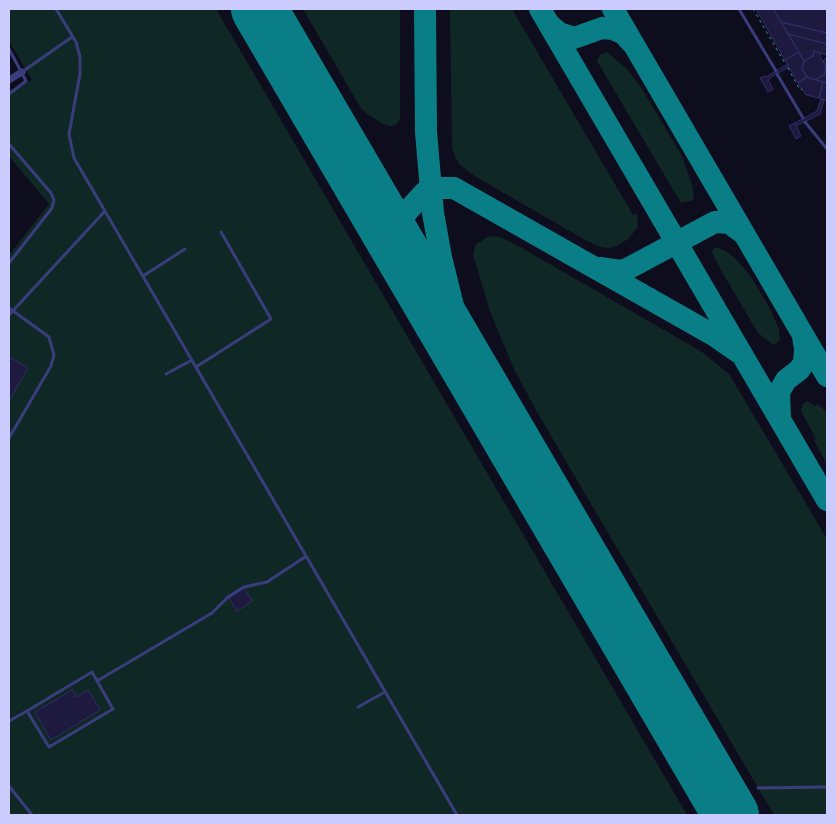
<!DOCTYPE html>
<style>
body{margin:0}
#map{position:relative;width:836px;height:824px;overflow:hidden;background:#0e0d1e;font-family:Raleway,sans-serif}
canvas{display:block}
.frame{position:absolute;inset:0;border:10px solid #cccbfe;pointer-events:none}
</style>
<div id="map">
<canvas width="836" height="824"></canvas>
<div class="frame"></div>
</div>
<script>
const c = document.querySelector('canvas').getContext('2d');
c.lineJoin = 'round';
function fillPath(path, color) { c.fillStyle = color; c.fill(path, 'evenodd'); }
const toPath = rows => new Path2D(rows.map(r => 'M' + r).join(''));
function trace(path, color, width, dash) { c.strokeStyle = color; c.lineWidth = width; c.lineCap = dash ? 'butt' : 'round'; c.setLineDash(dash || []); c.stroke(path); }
fillPath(toPath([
 [9,9,216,9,687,815,9,815,9,255,49,204,9,156,9,91,32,80,9,41],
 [303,9,400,9,400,119,397,124,391,126,383,124,362,110],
 [450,9,512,9,633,215,636,213,638,221,637,228,628,239,617,246,609,248,601,247,587,241,473,175,459,164,452,149],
 [607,52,627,69,641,87,682,156,692,185,694,200,681,203,597,61,600,55],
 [490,236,500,237,522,248,702,352,729,374,827,539,827,815,774,815,537,412,514,369,490,311,473,255,476,244],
 [716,247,726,251,737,260,751,277,769,307,779,329,780,340,774,345,758,333,722,272,713,255,712,250],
 [807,401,815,406,818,404,827,413,827,464,814,440,816,439,801,411,802,405]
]), '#102825');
trace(toPath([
 [425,9,426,132,433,213,441,257,453,306,471,361,489,402],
 [540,9,827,500],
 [613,9,827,376],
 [550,25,559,33,574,38,602,28,613,29,624,34,631,42],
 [404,257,400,236,404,215,425,192,439,188,454,188,715,336,738,352],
 [600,268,621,271,629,268,715,222,729,223,744,234],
 [780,418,779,392,786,380,799,370,804,363,805,349,803,336]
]), '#0a7e86', 22);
trace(toPath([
 [259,9,731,815]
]), '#0a7e86', 56);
const building = toPath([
 [761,9,773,9,799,52,785,60,757,11,761,9],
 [773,9,827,9,827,33,781,22,773,9],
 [781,22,827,33,827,44,788,34,781,22],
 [788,34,827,44,827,55,814,51,813,56,804,61,788,34],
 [814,51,821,53,820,57,826,66,824,75,815,80,807,77,802,69,804,61,813,56,814,51],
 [799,52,804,61,802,69,807,77,798,83,785,60,799,52],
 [827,57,827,83,815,80,824,75,826,66,823,61,827,57],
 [788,64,789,67,768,79,773,89,768,92,760,78,765,76,766,77,788,64],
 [807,77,823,82,819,98,806,95,798,83,807,77],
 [823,82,827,83,827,101,819,98,823,82],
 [821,99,824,100,820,114,796,126,795,123,817,111,821,99],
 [795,123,801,136,796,139,789,126,795,123],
 [9,357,28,368,9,401,9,357],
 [244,588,252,601,237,611,229,598,244,588],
 [72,690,77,697,88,690,100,710,51,740,35,712,72,690]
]);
fillPath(building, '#1d193f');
trace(building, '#322c6a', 1);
trace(toPath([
 [753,9,786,65],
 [788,68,800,90,802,89]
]), '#30ad99', 1, [2.5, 4]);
trace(toPath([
 [56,9,76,42,80,57,80,74,69,134,74,158,457,815],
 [739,9,776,71],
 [9,49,26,81,9,94],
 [22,72,72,37],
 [777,74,803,118],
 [805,122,827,149],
 [9,144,51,193,54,200,52,208,9,263],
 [143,276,185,249],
 [9,308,49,337,54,355,51,366,9,438],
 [9,315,105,211],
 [196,367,271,319,221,232],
 [166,374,192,360],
 [97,681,212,613,228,597,244,587,267,582,305,557],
 [358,707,385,692],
 [9,721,27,711,92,672,113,709,49,747,27,711],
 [9,786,32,815],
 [758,788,827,787]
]), '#393d7c', 3);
trace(toPath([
 [9,80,22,72]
]), '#393d7c', 7);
</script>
